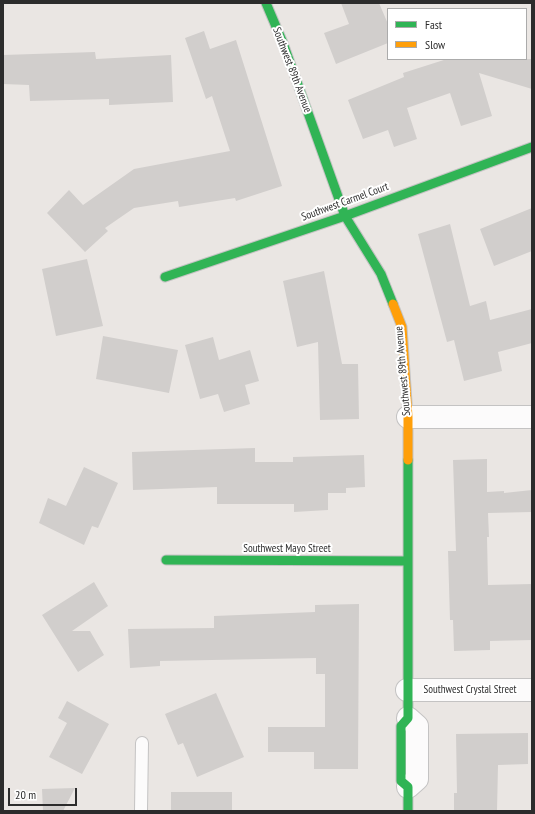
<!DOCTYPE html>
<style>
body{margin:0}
#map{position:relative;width:535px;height:814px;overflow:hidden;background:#eae6e3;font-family:"PT Sans Narrow",sans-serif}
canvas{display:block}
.frame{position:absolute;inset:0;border:4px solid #2c2c2c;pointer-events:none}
.legend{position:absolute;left:387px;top:8px;width:140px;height:52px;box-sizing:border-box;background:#fff;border:1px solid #ababab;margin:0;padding:5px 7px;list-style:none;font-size:12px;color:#2c2c2c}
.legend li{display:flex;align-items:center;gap:8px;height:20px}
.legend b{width:20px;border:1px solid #ababab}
.scale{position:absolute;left:8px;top:788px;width:69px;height:18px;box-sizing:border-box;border:2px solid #2c2c2c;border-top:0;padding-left:5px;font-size:12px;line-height:14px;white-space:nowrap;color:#2c2c2c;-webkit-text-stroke:3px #fff;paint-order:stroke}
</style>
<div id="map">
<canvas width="535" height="814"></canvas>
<div class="frame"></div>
<ul class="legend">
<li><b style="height:5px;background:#30b455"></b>Fast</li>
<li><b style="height:5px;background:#ff9f0a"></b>Slow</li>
</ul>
<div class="scale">20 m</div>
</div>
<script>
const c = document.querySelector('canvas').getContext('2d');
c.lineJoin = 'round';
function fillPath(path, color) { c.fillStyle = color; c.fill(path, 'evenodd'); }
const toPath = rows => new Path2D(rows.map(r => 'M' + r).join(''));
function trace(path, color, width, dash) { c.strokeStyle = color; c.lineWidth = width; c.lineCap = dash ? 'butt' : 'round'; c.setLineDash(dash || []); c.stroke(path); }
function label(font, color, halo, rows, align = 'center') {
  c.font = font + ' "PT Sans Narrow",sans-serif'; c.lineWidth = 4; c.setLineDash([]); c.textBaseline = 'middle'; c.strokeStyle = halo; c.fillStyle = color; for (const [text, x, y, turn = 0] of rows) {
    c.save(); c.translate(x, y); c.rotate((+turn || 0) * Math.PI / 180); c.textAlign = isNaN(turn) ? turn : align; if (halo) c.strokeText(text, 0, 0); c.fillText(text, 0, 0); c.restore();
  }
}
fillPath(toPath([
 [341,3,379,3,388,24,388,43,336,64,324,33,349,24],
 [204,31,210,49,236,40,282,186,236,201,235,198,179,207,178,201,134,208,105,228,108,231,85,252,47,213,69,190,83,205,134,169,230,151,212,96,206,99,185,38],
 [95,52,96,59,171,55,173,102,109,105,109,99,30,101,29,85,3,84,3,55],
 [447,59,532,59,532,89,479,73,492,116,461,126,450,93,407,108,417,139,394,147,388,130,363,139,348,100,404,77,403,73],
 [532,208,532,251,494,266,480,229],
 [450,224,470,306,486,301,490,320,532,309,532,343,498,352,502,371,464,381,454,340,447,342,418,234],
 [87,259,103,326,56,336,42,269],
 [324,271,342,364,358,364,359,419,320,420,318,342,297,347,283,281],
 [103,336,178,350,169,393,96,379],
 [213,337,219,360,250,350,259,381,245,385,250,404,224,412,218,394,200,399,185,345],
 [255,448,255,462,293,462,293,457,364,455,365,487,346,488,346,493,328,493,328,510,294,512,294,504,217,504,217,487,133,490,132,452],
 [487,459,487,492,504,491,504,493,532,490,532,512,488,513,489,537,487,537,488,585,532,584,532,640,490,641,490,650,454,651,453,620,450,620,448,551,456,551,453,460],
 [84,467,118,483,98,528,92,526,84,545,39,523,48,498,66,506],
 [94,582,108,606,72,631,90,631,104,655,78,672,42,615],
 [359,604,358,769,314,769,314,752,268,752,268,727,325,727,325,674,316,674,316,658,160,661,160,666,130,668,128,629,214,628,214,616,315,612,315,605],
 [216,693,244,757,197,777,183,743,178,745,165,714],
 [67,701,109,724,82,774,49,757,67,723,58,718],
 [528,733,528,764,498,765,497,811,454,811,454,793,457,793,456,734],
 [75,788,63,811,43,811,42,789],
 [171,792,232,792,232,811,171,811]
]), '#d1cecc');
const lane = toPath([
 [141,811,142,743]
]);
const street = toPath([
 [408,417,532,417],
 [407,690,532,690],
 [408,718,417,726,417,779,408,787]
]);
const fast = toPath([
 [266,3,283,43,345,216,381,274,393,304],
 [165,277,345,216,532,147],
 [408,460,408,718,401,726,401,781,408,787,408,811],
 [166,560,408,561]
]);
const slow = toPath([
 [393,304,402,327,408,417,408,460]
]);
trace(lane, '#c4c3c3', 14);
trace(street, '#c4c3c3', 24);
trace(fast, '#c4c3c3', 11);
trace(slow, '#c4c3c3', 11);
trace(lane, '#fcfbfb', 12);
trace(street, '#fcfbfb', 22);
trace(fast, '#30b455', 9);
trace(slow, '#ff9f0a', 9);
label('11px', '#2c2c2c', '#fff', [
 ["Southwest 89th Avenue",292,70,69],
 ["Southwest Carmel Court",345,202,-20],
 ["Southwest 89th Avenue",403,371,-95],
 ["Southwest Mayo Street",287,549],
 ["Southwest Crystal Street",470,690]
]);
</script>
